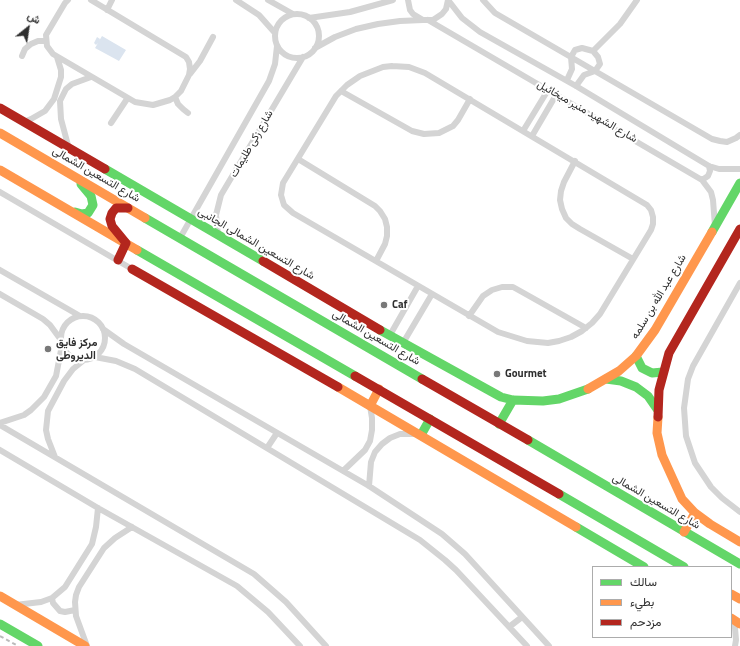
<!DOCTYPE html>
<meta charset="utf-8">
<style>
body{margin:0}
#map{position:relative;width:740px;height:646px;overflow:hidden;background:#fff;font-family:"Titillium Web",Vazirmatn,sans-serif}
canvas{display:block}
.legend{position:absolute;left:592px;top:566px;width:140px;height:72px;box-sizing:border-box;background:#fff;border:1px solid #acacac;margin:0;padding:5px 7px;list-style:none;font-size:12px;color:#2f2f2f}
.legend li{display:flex;align-items:center;gap:8px;height:20px}
.legend b{width:20px;border:1px solid #acacac}
.north{position:absolute;left:8px;top:8px;width:40px;height:40px;-webkit-text-stroke:3px #fff;paint-order:stroke;rotate:30deg;font-size:11px;font-weight:700;line-height:16px;text-align:center;color:#2f2f2f}
.north::after{content:'';display:block;margin:auto;width:14px;height:18px;background:#2f2f2f;clip-path:polygon(50% 0,100% 100%,50% 72%,0 100%)}
</style>
<div id="map">
<canvas width="740" height="646"></canvas>
<ul class="legend">
<li><b style="height:5px;background:#63d668"></b>سالك</li>
<li><b style="height:5px;background:#ff974d"></b>بطيء</li>
<li><b style="height:5px;background:#b3261e"></b>مزدحم</li>
</ul>
<div class="north">ش</div>
</div>
<script>
const c = document.querySelector('canvas').getContext('2d');
c.lineJoin = 'round';
function fillPath(path, color) { c.fillStyle = color; c.fill(path, 'evenodd'); }
const toPath = rows => new Path2D(rows.map(r => 'M' + r).join(''));
function trace(path, color, width, dash) { c.strokeStyle = color; c.lineWidth = width; c.lineCap = dash ? 'butt' : 'round'; c.setLineDash(dash || []); c.stroke(path); }
function label(font, color, halo, rows, align = 'center') {
  c.font = font + ' "Titillium Web",Vazirmatn,sans-serif'; c.lineWidth = 4; c.setLineDash([]); c.textBaseline = 'middle'; c.strokeStyle = halo; c.fillStyle = color; for (const [text, x, y, turn = 0] of rows) {
    c.save(); c.translate(x, y); c.rotate((+turn || 0) * Math.PI / 180); c.textAlign = isNaN(turn) ? turn : align; if (halo) c.strokeText(text, 0, 0); c.fillText(text, 0, 0); c.restore();
  }
}
fillPath(toPath([
 [102,36,126,50,119,61,95,48,98,43,96,45,94,43,97,37,100,39,99,41]
]), '#dbe4ef');
trace(toPath([
 [68,0,65,3,46,35,47,46,53,54,135,102,153,105,170,100,175,97,181,91,189,75,190,69,189,62,186,57,91,0],
 [236,0,259,15,275,33],
 [268,0,293,14],
 [408,0,410,10,413,14,423,20,433,20,442,14,446,9,448,0],
 [448,0,462,18,480,32,576,86,699,160,709,166,719,169,740,169],
 [483,0,495,13,712,139,720,141,727,142,736,138,740,135],
 [107,10,112,0],
 '275 36a22 22 0 1 1 44 0a22 22 0 1 1-44 0Z',
 [309,18,350,12,393,0],
 [428,20,702,180,711,192,713,200,715,226],
 [315,48,335,37,356,29,378,24,400,21,423,20],
 [593,51,620,24,637,0],
 [22,56,25,49,31,44,38,41,46,41],
 [392,66,409,67,425,73,647,205,651,210,653,217,653,224,651,230,600,314,592,323,582,331,571,337,559,341,548,343,527,341,498,332,293,213,284,205,281,195,283,183,336,96,347,85,360,76,383,67,392,66],
 [190,74,200,61,213,37],
 [567,80,572,69,571,57,575,50,582,48,593,51,598,57,600,64,595,71,584,75,576,86],
 [341,91,412,131,424,134,439,133,453,126,458,120,470,99],
 [175,97,178,104,183,109,188,113],
 [24,122,31,119,45,111,54,99,61,77,61,70,57,57],
 [111,123,127,99],
 [523,131,548,90],
 [532,136,556,95],
 [69,149,61,119,60,101,66,89,72,84,91,77],
 [298,159,375,206,380,211,385,219,387,227,387,236,385,244,376,261],
 [575,161,564,182,561,191,560,200,562,209,566,218,572,224,580,229,633,259],
 [702,180,708,176,710,171,709,166],
 [0,192,132,269],
 [218,235,216,215,221,195,303,57],
 [180,238,269,81,275,64,277,46],
 [0,270,80,316],
 [740,283,693,366,688,379,684,408,686,436,695,463,711,487,722,498,740,512],
 [0,294,43,319,50,325,61,340],
 [469,316,483,296,492,290,502,287,513,287,522,292,586,328],
 '61 338a22 22 0 1 1 44 0a22 22 0 1 1-44 0Z',
 [103,329,124,344,369,486,442,534,465,554,549,646],
 [390,335,418,286],
 [403,343,432,294],
 [95,357,116,361,135,369,420,540,445,560,456,570,527,646],
 [0,423,24,415,31,410,44,397,56,376,62,345],
 [0,425,254,574,286,602,326,646],
 [267,448,277,433],
 [0,450,98,508,237,586,268,612,300,646],
 [55,457,48,439,46,430,48,411,64,381,73,369,84,360],
 [343,471,365,450,370,441,372,430,372,418,370,406],
 [369,486,371,462,375,452,382,444,390,438,400,434,416,434],
 [52,598,53,603,60,611,65,612,75,610],
 [15,605,41,602,52,598,65,587,92,544,96,527,98,508],
 [731,619,735,628,736,640,735,646],
 [509,627,522,617],
 [87,646,76,616,75,602,76,595,79,587,104,548,115,538,132,527]
]), '#d4d4d4', 6);
trace(toPath([
 [105,169,263,261],
 [75,212,82,214,88,213,93,205,91,196,81,184],
 [145,218,422,379],
 [712,232,740,183],
 [137,250,355,376],
 [380,330,501,397,513,400,543,401,559,399,588,389],
 [636,356,642,368,652,373,663,372],
 [606,379,621,381,636,387,648,396,657,409],
 [499,424,513,400],
 [421,435,430,419],
 [528,440,740,564],
 [559,494,684,567],
 [576,527,644,567],
 [0,624,38,646]
]), '#63d668', 9);
trace(toPath([
 [0,133,145,218],
 [0,170,137,250],
 [338,387,576,527],
 [588,389,619,371,636,356,655,330,712,232],
 [370,406,379,389],
 [658,417,657,433,662,455,682,499,695,513,710,524,740,542],
 [684,532,695,513],
 [731,594,740,599],
 [0,596,85,646],
 [731,618,740,624]
]), '#ff974d', 9);
trace(toPath([
 [0,108,105,169],
 [118,260,126,243,112,226,110,219,112,213,116,208,128,208],
 [263,261,380,330],
 [132,269,338,387],
 [355,376,559,494],
 [422,379,528,440],
 [658,417,659,390,669,353,740,229]
]), '#b3261e', 9);
trace(toPath([
 [0,636,18,646]
]), '#bbb', 2, [4, 3]);
for (const [x, y, r, color] of [
 [384,305,4,"#787878"],
 [48,349,4,"#787878"],
 [497,374,4,"#787878"]
]) { const dot = new Path2D(); dot.arc(x, y, r, 0, 2 * Math.PI); c.fillStyle = color; c.fill(dot); trace(dot, '#fff', 1.5); }
label('11px', '#2f2f2f', '#fff', [
 ["شارع الشهيد منير ميخائيل",587,112,30],
 ["شارع زكى طليمات",252,144,-60],
 ["شارع التسعين الشمالى",96,175,30],
 ["شارع التسعين الشمالى الجانبى",256,244,30],
 ["شارع عبد الله بن سلمه",659,297,-59],
 ["شارع التسعين الشمالى",376,338,30],
 ["شارع التسعين الشمالى",656,502,30]
]);
label('bold 11px', '#2f2f2f', '#fff', [
 ["Caf",392,305],
 ["مركز فايق",56,343],
 ["الديروطى",56,356],
 ["Gourmet",505,374]
], 'left');
</script>
